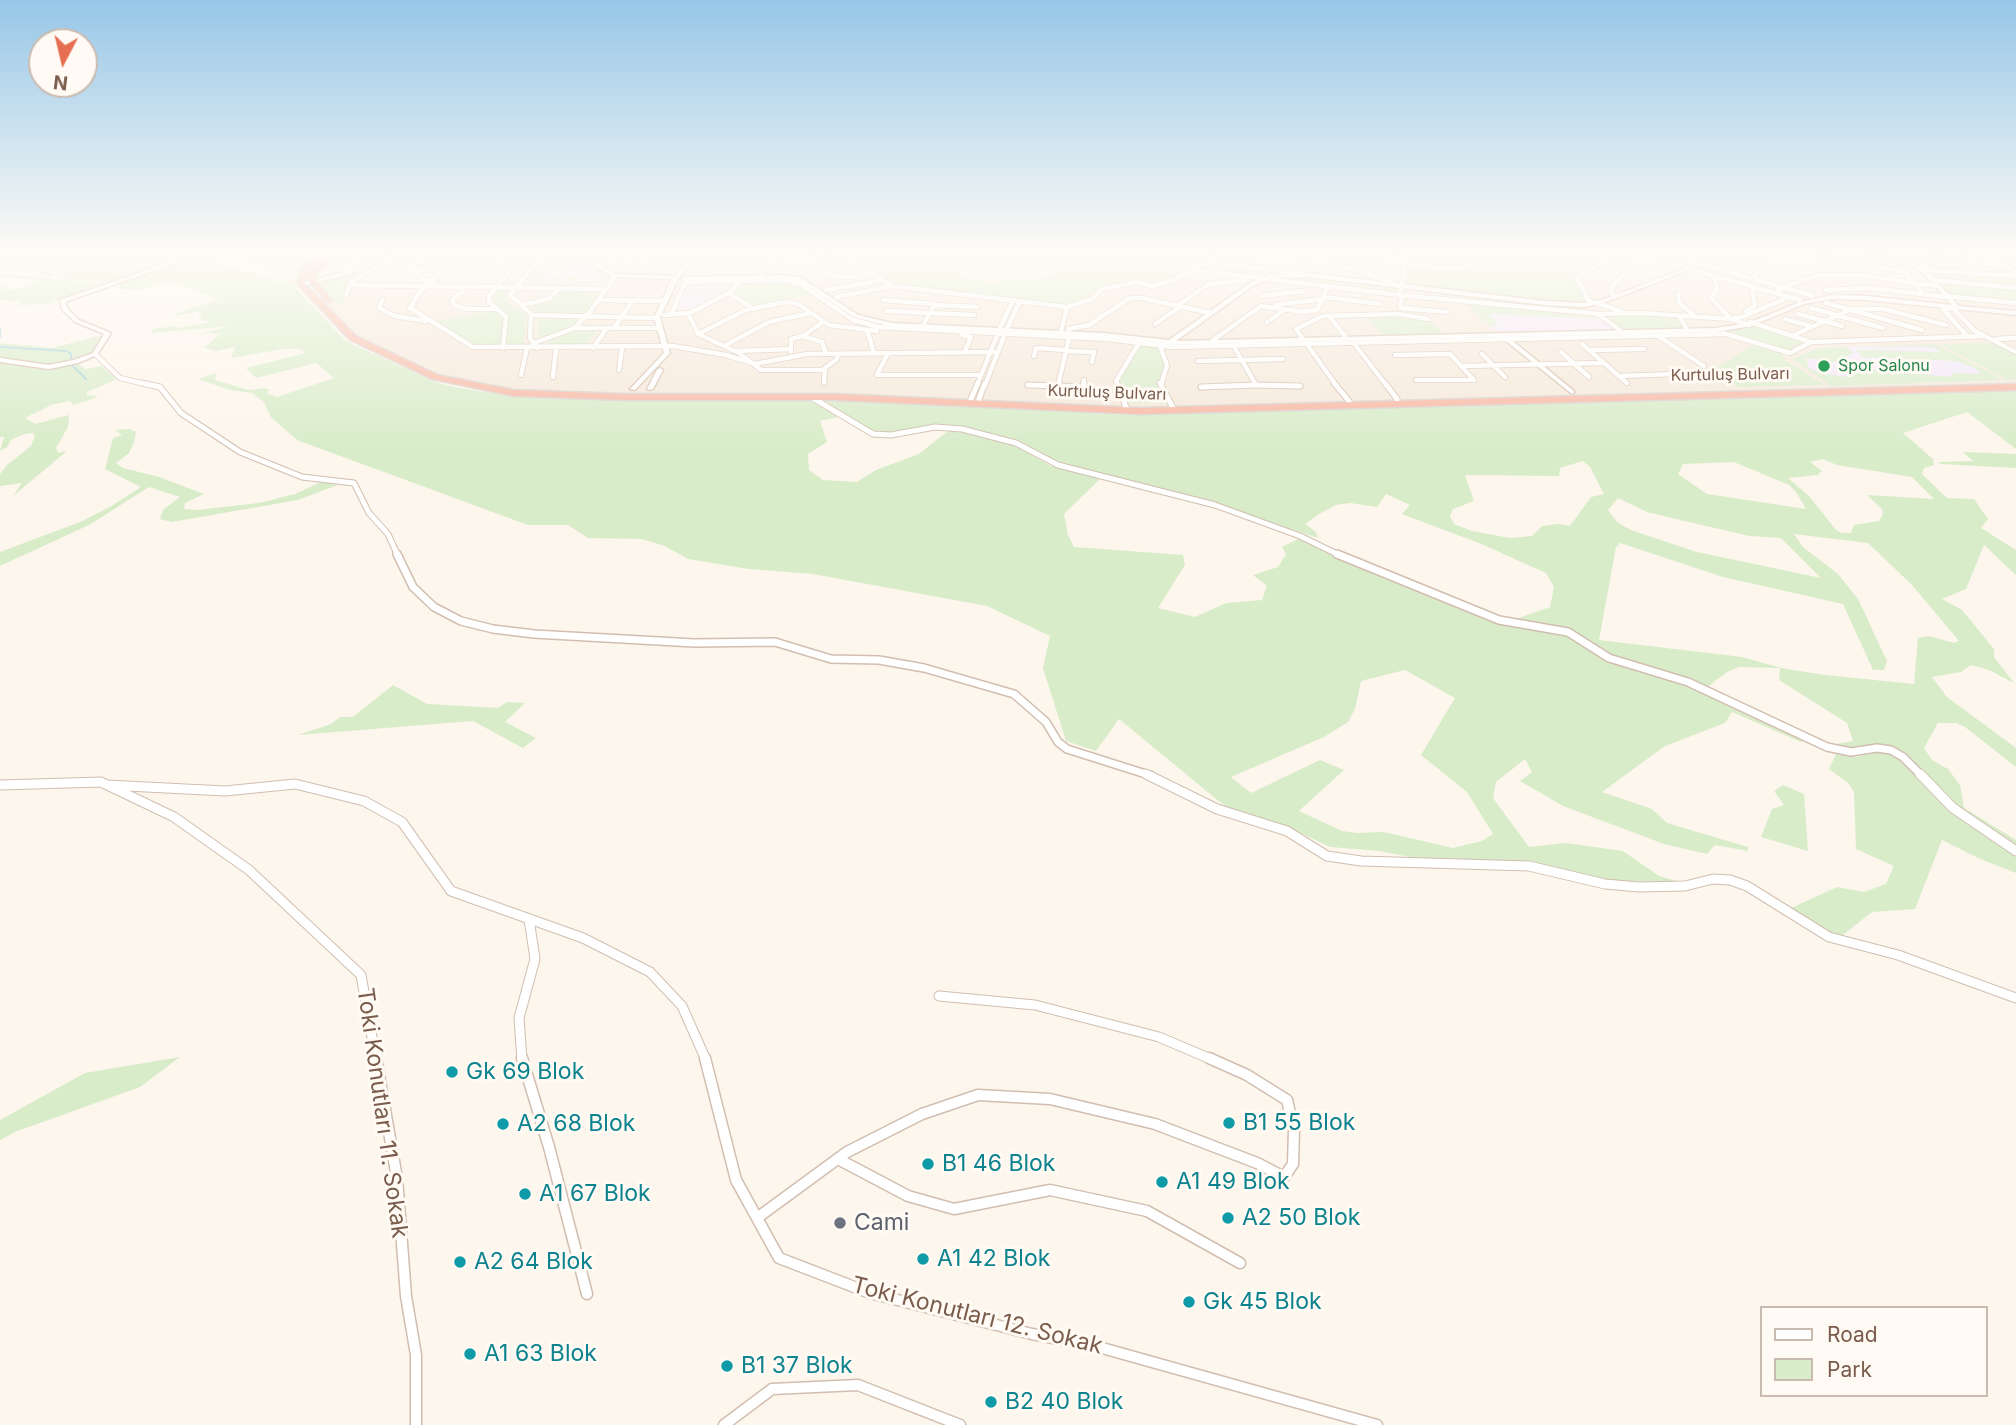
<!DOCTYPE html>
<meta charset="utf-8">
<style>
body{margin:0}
#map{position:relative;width:2016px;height:1425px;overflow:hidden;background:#fdf6ec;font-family:Inter,sans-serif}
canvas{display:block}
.legend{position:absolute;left:1760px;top:1306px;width:228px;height:91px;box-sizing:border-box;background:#fffaf3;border:2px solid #cabbb1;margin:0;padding:9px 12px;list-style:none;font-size:21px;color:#7a5c4d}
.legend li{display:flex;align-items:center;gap:14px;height:35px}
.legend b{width:35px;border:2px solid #cabbb1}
.north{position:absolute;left:28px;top:28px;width:70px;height:70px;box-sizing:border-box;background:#fffaf3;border:2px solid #cabbb1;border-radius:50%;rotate:187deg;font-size:19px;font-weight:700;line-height:28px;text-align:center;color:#7a5c4d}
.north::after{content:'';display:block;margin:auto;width:24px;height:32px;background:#e76f51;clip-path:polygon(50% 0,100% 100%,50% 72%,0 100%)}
</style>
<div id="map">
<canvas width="2016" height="1425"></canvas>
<ul class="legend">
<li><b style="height:9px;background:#fff"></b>Road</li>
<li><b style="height:19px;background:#d8ecc9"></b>Park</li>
</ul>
<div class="north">N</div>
</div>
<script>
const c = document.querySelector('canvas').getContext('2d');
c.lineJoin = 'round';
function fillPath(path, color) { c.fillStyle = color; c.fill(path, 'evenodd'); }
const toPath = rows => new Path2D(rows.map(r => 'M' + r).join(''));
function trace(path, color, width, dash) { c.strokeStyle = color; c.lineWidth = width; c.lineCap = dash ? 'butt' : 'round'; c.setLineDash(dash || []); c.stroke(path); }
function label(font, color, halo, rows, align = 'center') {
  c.font = font + ' Inter,sans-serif'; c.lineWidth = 6; c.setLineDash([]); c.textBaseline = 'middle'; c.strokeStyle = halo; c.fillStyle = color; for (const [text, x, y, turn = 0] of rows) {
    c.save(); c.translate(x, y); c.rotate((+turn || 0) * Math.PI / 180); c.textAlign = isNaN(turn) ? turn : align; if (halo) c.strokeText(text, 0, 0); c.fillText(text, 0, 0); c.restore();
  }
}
fillPath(toPath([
 [223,251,2016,251,2016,387,1140,411,835,397,535,394,444,380,364,345,310,295,291,283]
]), '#f5e8da');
fillPath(toPath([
 [577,257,607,274,600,284,527,282,540,265],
 [723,282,722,294,698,307,675,308,686,284],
 [1467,305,1597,315,1614,329,1496,331],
 [1936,344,2003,380,1831,386,1792,359,1819,348]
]), '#f3e8fa');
fillPath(toPath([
 [0,251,12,251,8,254,26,251,12,256,51,260,84,254,172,261,112,282,102,282,61,278,67,276,61,275,67,271,55,271,49,273,55,274,50,276,36,275,41,270,0,272],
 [376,251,398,251,347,283,342,307,324,291,321,284,356,273,369,253],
 [794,251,879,251,961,268,953,274,987,283,1049,278,1060,273,1065,262,1092,251,1224,251,1172,279,1152,284,1138,281,1104,287,1070,305,895,284,843,253],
 [1374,251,1481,251,1472,254,1473,261,1469,266,1456,270,1469,268,1475,264,1476,255,1486,251,1618,251,1600,258,1592,267,1573,275,1586,302,1580,303,1405,285,1407,264],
 [1810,251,1910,251,1918,263,1918,266,1891,258],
 [1914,251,1985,256,2000,264,1929,257,1974,265,2003,266,2016,275,1934,269,1953,274,2016,278,2016,287,1937,279],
 [198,255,282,283,291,283,344,339,352,344,438,383,459,388,516,397,811,399,839,417,820,421,827,442,808,454,809,470,823,480,857,482,876,470,919,454,945,433,955,429,1010,443,1051,466,1100,479,1064,514,1068,535,1074,547,1183,555,1185,565,1158,608,1195,617,1226,603,1262,600,1267,586,1253,575,1278,567,1286,554,1282,547,1300,538,1370,572,1459,608,1519,628,1559,632,1577,640,1603,660,1684,685,1804,739,1801,742,1732,712,1725,723,1665,746,1602,792,1652,809,1667,823,1748,847,1748,851,1715,845,1707,854,1664,844,1563,806,1520,781,1532,772,1525,759,1496,782,1493,798,1529,847,1566,843,1623,851,1659,876,1680,882,1604,881,1546,865,1523,862,1420,859,1379,851,1330,847,1299,832,1232,812,1119,719,1096,751,1066,741,1043,668,1050,636,987,606,813,574,749,569,688,559,665,546,642,539,588,538,568,525,528,525,297,440,271,417,263,401,252,393,230,390,198,379,216,373,215,380,249,390,265,388,270,390,266,393,277,397,334,378,316,363,256,378,246,368,306,353,299,349,283,349,231,358,235,347,216,351,204,348,220,334,204,333,232,326,151,333,153,329,175,326,178,328,211,322,198,319,203,314,197,312,174,316,174,314,220,299,167,280,137,291,117,288,122,286,114,285],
 [1405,670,1455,698,1421,755,1467,792,1493,834,1482,841,1453,848,1384,832,1357,833,1342,831,1299,811,1344,770,1320,760,1251,793,1231,777,1324,737,1348,722,1355,709,1361,681],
 [572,257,579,258,607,275,595,273,597,269,589,266,566,265,559,272,548,272,538,281,550,281,556,276,562,276,554,282,565,282,570,277,577,277,571,282,595,282,601,277,606,277,600,284,527,282,540,265],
 [0,273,21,275,106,284,49,304,17,305,22,302,0,300,0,286,6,287,2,289,13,290,40,280,0,278],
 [1303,276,1319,279,1398,288,1396,294,1267,278],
 [780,281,798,284,814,295,752,305,734,293,747,282],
 [1940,282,2016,289,2016,302,1952,295],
 [499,288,509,289,505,299,526,315,524,345,505,347,509,317,493,304,493,296],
 [561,289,596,290,601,295,583,314,538,313,529,305,551,299],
 [1478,304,1597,315,1602,319,1490,314,1498,325,1491,327,1467,305],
 [497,311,504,317,501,347,475,346,434,321],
 [1395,315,1429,321,1444,333,1382,334,1366,316],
 [1603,315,1679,317,1684,327,1621,329],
 [546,316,581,317,572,328,549,336,539,337,538,318],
 [1751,326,1762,327,1805,342,1788,350,1725,331],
 [576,329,603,329,596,331,585,346,548,344,550,338],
 [104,335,93,353,55,365,0,358,0,343,51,348],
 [1992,343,2016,355,2016,379,2008,380,1940,344],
 [1142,344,1156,346,1163,361,1165,366,1158,381,1164,403,1128,403,1120,384,1121,376],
 [1754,344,1782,353,1785,360,1824,385,1739,387,1712,371],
 [1936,344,2003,380,1831,386,1792,359,1819,348,1845,347,1853,353,1841,359,1840,363,1807,358,1808,368,1822,374,1848,377,1845,365,1847,360,1863,368,1881,371,1954,377,1951,373,1981,374,1975,368,1956,361,1862,357,1857,350,1940,352,1933,347,1854,347],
 [0,361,45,368,77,363,86,369,101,366,117,379,87,392,87,395,98,396,93,399,73,405,70,401,51,405,25,418,35,424,69,415,68,427,56,448,58,453,67,451,13,496,22,483,0,486,0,474,7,465,31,446,35,436,33,433,24,434,11,440,7,447,0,451,4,437,0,437],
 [2016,390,2016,449,1967,412,1903,433,1933,459,1934,465,1924,468,1922,474,1947,498,1974,499,1988,519,1981,528,2016,550,2016,575,1984,545,1966,589,1942,599,1962,610,1994,649,1994,657,2014,683,1989,670,1971,665,1961,672,1932,677,1947,697,2016,748,2016,767,1965,727,1956,723,1938,723,1924,748,1932,760,1948,769,1960,785,1964,808,2016,840,2016,848,1944,796,1905,754,1884,745,1849,749,1832,745,1853,741,1847,723,1779,680,1780,668,1739,667,1727,672,1706,688,1614,658,1581,636,1516,619,1550,607,1554,587,1546,573,1479,543,1402,514,1410,505,1386,494,1377,507,1350,503,1336,505,1319,514,1305,524,1316,532,1318,538,1214,504,1054,460,1022,442,961,427,882,434,870,430,817,399,1126,415],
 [1823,459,1837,465,1912,477,1934,499,1867,495,1882,509,1883,514,1879,521,1854,525,1851,533,1842,533,1836,530,1809,496,1788,478,1817,475,1822,471,1810,462],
 [1583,461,1590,467,1604,494,1591,497,1570,526,1558,524,1542,526,1532,536,1510,538,1472,531,1454,524,1450,516,1453,509,1474,501,1465,475,1559,476,1560,468],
 [1734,462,1789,485,1796,492,1806,509,1707,494,1678,474,1683,464],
 [1618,498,1647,512,1680,520,1750,536,1781,538,1821,578,1697,552,1631,530,1617,522,1608,510],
 [1794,534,1868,543,1912,585,1959,641,1954,643,1929,636,1918,638,1914,684,1825,675,1781,668,1742,657,1599,640,1616,547,1620,543,1723,577,1843,604,1873,670,1884,670,1887,661,1858,599,1838,574,1803,547],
 [130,429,136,432,134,442,129,453,116,463,123,468,159,477,204,494,185,503,184,509,197,510,259,503,295,494,321,482,338,485,298,500,172,522,160,519,163,510,180,497,149,487,89,525,0,566,0,552,80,522,110,507,141,487,105,469,113,438,122,435,115,430],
 [1963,452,2016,454,2016,468,1941,464,1938,462,1973,461],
 [393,685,427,704,498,708,507,702,525,703,505,722,536,738,523,748,473,721,298,735,331,724,340,717,353,717],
 [1877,752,1891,753,1902,760,1938,799,2016,854,2016,873,1980,859,1942,840,1915,909,1872,912,1839,938,1789,909,1837,887,1864,892,1886,884,1894,866,1856,849,1854,792,1848,783,1829,769,1836,754,1857,757],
 [1783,785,1804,794,1808,851,1761,837,1772,809,1784,805,1774,791],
 [180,1057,140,1087,15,1132,0,1140,0,1120,85,1073]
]), '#d8ecc9');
trace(toPath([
 [0,252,4,251],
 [0,328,0,337],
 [0,347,67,351,71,354,72,365,86,379]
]), '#a5d3da', 2);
const streetFar4 = toPath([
 [85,251,80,253,179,260],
 [479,251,452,262,419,293,410,308,473,347,673,346,726,355,755,364,807,354,998,352],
 [745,251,838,253,893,286,1067,307],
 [1370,251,1406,262,1400,295],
 [1699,251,1686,266,1689,269,1800,300],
 [1912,251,1923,266,1921,268],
 [1947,251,1985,255,2016,272],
 [580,255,598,251],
 [1935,258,2000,265],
 [738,260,815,262,832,276,852,277],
 [1206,262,1227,251],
 [1406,262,1434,268,1464,268,1474,262,1474,254,1482,251],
 [1702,264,1813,296],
 [598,265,638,257],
 [652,265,638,257,654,253],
 [1630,265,1653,257,1695,255],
 [1243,266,1250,260,1264,257,1295,257,1359,271,1398,285],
 [412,270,442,270],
 [1193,270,1400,295,1599,314,1641,313,1731,319,1749,325],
 [1923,270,2016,276],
 [481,271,507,255,529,251],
 [1714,276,1717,288,1711,298,1731,319,1745,316,1789,297],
 [759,277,771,260],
 [1752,279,1763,266,1773,263,1863,265,1904,271,1923,294],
 [1932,280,2016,288],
 [434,282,426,281,409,267,440,251],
 [499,283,518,262,558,251],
 [1920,284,1938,286],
 [349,285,604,289],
 [496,288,489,296,489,302,506,317,503,348],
 [465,289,452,300,454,305,466,309,494,309],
 [826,290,882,280],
 [1826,290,1869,288,1948,297],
 [729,293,752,308],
 [1678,294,1679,303,1693,314],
 [1780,294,1778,289,1818,275,1861,275,1915,283],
 [346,295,351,283,401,251],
 [1262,296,1304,291],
 [1402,296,1400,308,1447,312],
 [1946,296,2016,303],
 [836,297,893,286],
 [1324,297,1381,304],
 [1614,297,1611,291,1613,286,1625,273],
 [382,300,379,308,395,316,426,321],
 [600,300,663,301],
 [883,300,935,304,922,327],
 [1595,303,1588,300,1576,276,1596,267,1604,257,1624,251],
 [1597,303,1621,311],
 [1826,303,1922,330],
 [521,305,549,299,560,288],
 [935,305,977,307],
 [1275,305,1323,299],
 [1177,306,1209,284,1245,280],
 [1952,307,1975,331,2016,352],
 [1811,308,1883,328],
 [1952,308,1943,309,1967,336],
 [886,311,974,315],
 [1746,311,1755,306,1752,287],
 [688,313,698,334,739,353,761,370,825,370],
 [1798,314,1842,326],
 [532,315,657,318],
 [664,315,690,313,729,293,739,283],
 [671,315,684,285,688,282,781,280,800,284,853,320,879,327,1108,339,1171,347,1725,334],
 [1599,315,1620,330],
 [587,316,615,276],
 [1329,316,1345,336],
 [1679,316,1687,329],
 [1785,319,1810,326],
 [823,322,803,336,822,342,826,354],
 [1267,322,1286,309],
 [1750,322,1811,342,1984,336],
 [1155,324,1180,307],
 [575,328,659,328],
 [614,328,633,300],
 [1000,328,1013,300],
 [1007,329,1020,301],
 [867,330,874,353],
 [1061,331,1067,307,1092,299,1102,289,1138,282,1152,286,1160,284,1174,280,1206,262,1305,274],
 [1723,333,1790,353,1811,342],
 [698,334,746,310,786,302,798,304,829,325,877,331],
 [962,335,971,337,965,351],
 [1794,335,1852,309,1883,309,1946,325],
 [1658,336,1704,366],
 [1996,339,2016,338],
 [1213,340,1261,306,1303,312,1317,310,1328,287],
 [1353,342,1386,385],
 [534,343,575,328,585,316],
 [1232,343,1256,385],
 [1582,344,1627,383],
 [724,346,769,322,811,313],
 [1160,346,1167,365,1161,385],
 [537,348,530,338,531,314,510,295,535,264,578,254],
 [593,348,607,328],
 [1590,350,1644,349],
 [736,351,791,349],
 [1066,351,1094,352,1092,362],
 [791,352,791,339,803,336],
 [1561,352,1589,377],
 [888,353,877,375,981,375],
 [95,354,120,378,149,385],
 [1482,354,1505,377],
 [1395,355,1450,354,1474,380,1416,380],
 [1034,356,1036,348,1066,350],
 [1198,361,1283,359],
 [1461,366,1604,363],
 [619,370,622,348],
 [521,375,527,348],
 [1619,376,1676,374],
 [553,377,556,348],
 [824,383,825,368,837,359,838,354],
 [977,385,999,331],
 [985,385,1005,334],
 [1058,385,1070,334,1068,329,1089,325,1130,298,1142,298,1211,313],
 [1083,385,1084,380],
 [1117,385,1116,381,1139,343],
 [1336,385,1296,329,1323,316,1399,314,1428,319]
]);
const streetFar3 = toPath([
 [142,383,160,387,181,413,240,452,302,477,354,483,369,513,388,534,398,556],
 [1117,383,1126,407],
 [1160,383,1172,406],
 [1334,383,1349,401],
 [1385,383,1397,399],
 [1028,385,1058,386,1059,383],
 [1256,385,1300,386],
 [1058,386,1083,387,1084,383],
 [1201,387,1256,385,1255,383],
 [811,397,873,434,891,435,935,427,962,429,1016,443,1058,465,1215,505,1300,536,1341,556],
 [971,399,978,383],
 [979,399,985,383]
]);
const streetFar2 = toPath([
 [397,554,413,587,434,607,461,621,493,629,534,634,694,643,775,642,831,659,879,660,924,668,1014,694,1046,722,1058,742,1067,749,1152,776],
 [1337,554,1499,620,1568,632,1609,658,1688,682,1827,747,1851,752,1877,748,1891,750,1903,757,1922,776]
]);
const streetFar1 = toPath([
 [1146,774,1217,809,1287,831,1327,856,1361,861,1529,866,1605,884,1639,887,1685,886,1713,879,1730,880,1747,886,1829,937,1898,955,2016,998],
 [1920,774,1953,808,2016,851],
 [0,785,101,782,174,817,249,870,361,975,376,1060],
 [107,785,225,791,295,784,364,801,402,822,451,891,583,938,650,972,682,1006,706,1060],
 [939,996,1035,1005,1159,1037,1213,1060],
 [522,1060,519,1018,535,959,529,919]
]);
const street = toPath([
 [376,1058,397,1178,406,1296,416,1355,416,1425],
 [522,1058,549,1147,587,1294],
 [705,1058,736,1180,779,1258,870,1293,1032,1334,1095,1346,1377,1425],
 [838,1159,908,1196,954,1209,1050,1190,1147,1211,1240,1263],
 [757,1218,847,1152,922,1114,978,1095,1050,1099,1155,1124,1257,1163,1284,1177,1293,1164,1294,1130,1287,1100,1247,1075,1209,1058],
 [724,1425,772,1389,858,1385,960,1425]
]);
const secondary = toPath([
 [202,251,210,251,65,302,68,309,79,320,111,333,97,355,78,363,49,369,0,362,0,358,49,365,74,360,93,353,104,334,75,322,62,310,60,300,202,251],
 [354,251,359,251,346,272,362,251,368,251,351,274,301,286,298,284,341,273,354,251],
 [570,251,576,251,616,274,675,276,683,266,689,251,694,251,689,266,680,277,676,278,678,279,660,318,670,353,635,390,630,389,664,353,654,318,672,279,613,277,570,251],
 [1731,251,1738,251,1606,302,1585,307,1545,305,1308,277,1271,278,1254,285,1176,341,1716,328,1748,323,1800,302,1832,295,1866,296,1952,305,1923,273,1913,267,1880,259,1802,253,1800,251,1880,255,1917,265,1927,271,1959,306,2016,311,2016,315,1866,300,1832,299,1804,304,1751,326,1716,332,1508,337,1574,391,1574,393,1572,394,1501,337,1169,345,1103,337,892,327,854,317,799,281,779,279,685,281,682,279,685,277,779,275,800,277,858,315,892,323,1103,333,1169,340,1250,283,1270,274,1308,273,1545,301,1585,303,1602,300,1731,251],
 [660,368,663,370,653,389,648,390,647,389,657,370,660,368]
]);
const highway = toPath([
 [325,251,333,251,308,270,305,284,356,336,438,375,514,390,625,394,835,394,1140,408,2016,384,2016,390,1140,414,835,400,625,400,514,396,432,379,350,340,297,284,302,267,325,251],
 [334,251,342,251,316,274,317,282,332,301,328,303,309,282,308,273,334,251]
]);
trace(streetFar4, '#d1beb0', 6);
trace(streetFar3, '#d1beb0', 7);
trace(streetFar2, '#d1beb0', 10);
trace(streetFar1, '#d1beb0', 11);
trace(street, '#d1beb0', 13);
trace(secondary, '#d6c0b0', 3);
trace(highway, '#dad1cd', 3);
trace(streetFar4, '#fff', 4.5);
trace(streetFar3, '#fff', 5);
trace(streetFar2, '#fff', 7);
trace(streetFar1, '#fff', 9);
trace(street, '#fff', 10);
fillPath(secondary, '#fff');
fillPath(highway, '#f7b7a3');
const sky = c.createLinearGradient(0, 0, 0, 450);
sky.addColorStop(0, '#97c7e8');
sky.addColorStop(0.56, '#fefbf6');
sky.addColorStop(1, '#fefbf600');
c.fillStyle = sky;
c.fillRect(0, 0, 2016, 450);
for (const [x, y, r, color] of [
 [1824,366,7,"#2e9e5b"],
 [452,1072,7,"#0f9aa8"],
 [1229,1123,7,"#0f9aa8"],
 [503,1124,7,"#0f9aa8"],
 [928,1164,7,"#0f9aa8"],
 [1162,1182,7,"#0f9aa8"],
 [525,1194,7,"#0f9aa8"],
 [1228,1218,7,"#0f9aa8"],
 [840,1223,7,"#6b7280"],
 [923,1259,7,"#0f9aa8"],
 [460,1262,7,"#0f9aa8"],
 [1189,1302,7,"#0f9aa8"],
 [470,1354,7,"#0f9aa8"],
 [727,1366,7,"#0f9aa8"],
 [991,1402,7,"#0f9aa8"]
]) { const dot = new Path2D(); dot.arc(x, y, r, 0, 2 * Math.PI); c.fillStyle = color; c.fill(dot); trace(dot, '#fffaf3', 2.5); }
label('16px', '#27864d', '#fffaf3', [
 ["Spor Salonu",1838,366]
], 'left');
label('16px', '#7a5c4d', '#fffaf3', [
 ["Kurtuluş Bulvarı",1730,375,-1],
 ["Kurtuluş Bulvarı",1107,393,2]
]);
label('23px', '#0d838f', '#fffaf3', [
 ["Gk 69 Blok",466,1072],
 ["B1 55 Blok",1243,1123],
 ["A2 68 Blok",517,1124],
 ["B1 46 Blok",942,1164],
 ["A1 49 Blok",1176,1182],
 ["A1 67 Blok",539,1194],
 ["A2 50 Blok",1242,1218],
 ["A1 42 Blok",937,1259],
 ["A2 64 Blok",474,1262],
 ["Gk 45 Blok",1203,1302],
 ["A1 63 Blok",484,1354],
 ["B1 37 Blok",741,1366],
 ["B2 40 Blok",1005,1402]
], 'left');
label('23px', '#7a5c4d', '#fffaf3', [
 ["Toki Konutları 11. Sokak",382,1113,82],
 ["Toki Konutları 12. Sokak",977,1316,14]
]);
label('23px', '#5b616d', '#fffaf3', [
 ["Cami",854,1223]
], 'left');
</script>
